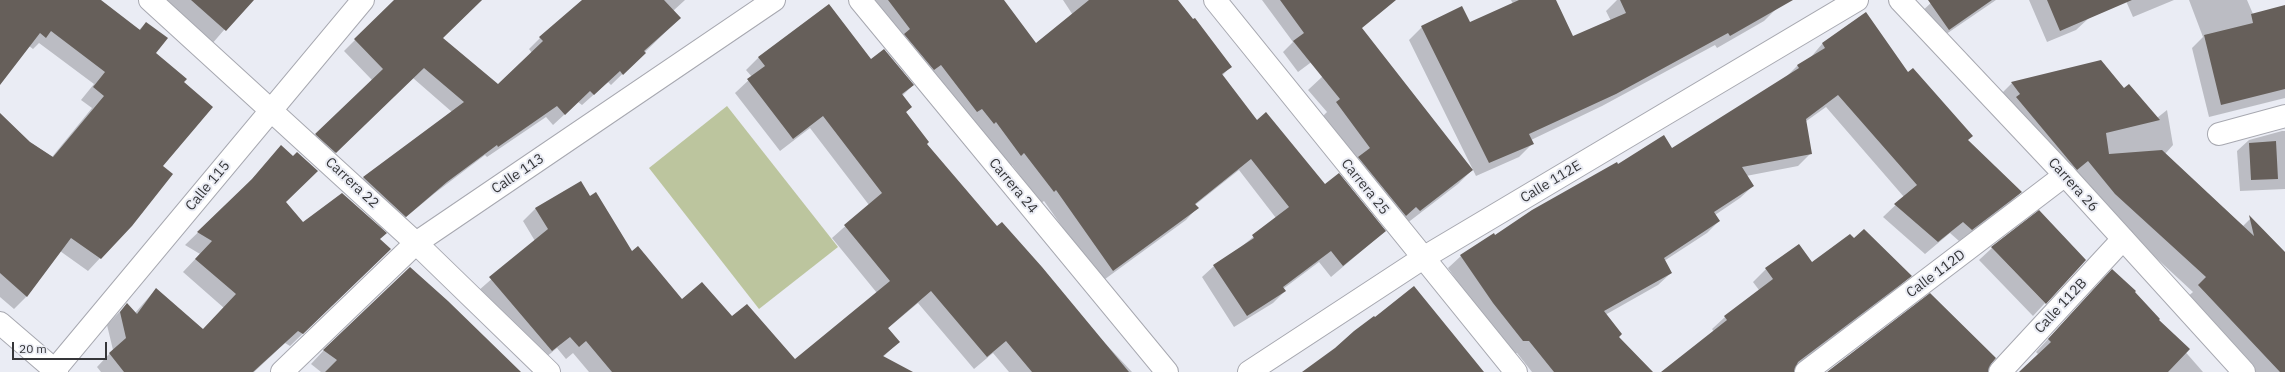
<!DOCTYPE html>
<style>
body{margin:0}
#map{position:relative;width:2285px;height:372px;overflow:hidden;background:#eaecf4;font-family:"IBM Plex Sans",sans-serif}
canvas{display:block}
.scale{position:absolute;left:12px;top:342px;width:95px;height:18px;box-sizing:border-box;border:2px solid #353639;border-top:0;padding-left:5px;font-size:12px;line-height:14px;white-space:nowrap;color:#353639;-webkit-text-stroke:3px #eaecf4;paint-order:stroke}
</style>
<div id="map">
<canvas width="2285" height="372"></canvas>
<div class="scale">20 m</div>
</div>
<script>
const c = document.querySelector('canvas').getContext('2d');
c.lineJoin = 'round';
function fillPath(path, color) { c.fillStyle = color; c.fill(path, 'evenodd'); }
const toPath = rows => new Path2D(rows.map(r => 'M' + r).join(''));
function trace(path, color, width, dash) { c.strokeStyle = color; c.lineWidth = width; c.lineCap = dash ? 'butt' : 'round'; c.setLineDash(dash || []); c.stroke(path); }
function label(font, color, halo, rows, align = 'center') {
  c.font = font + ' "IBM Plex Sans",sans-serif'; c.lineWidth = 4; c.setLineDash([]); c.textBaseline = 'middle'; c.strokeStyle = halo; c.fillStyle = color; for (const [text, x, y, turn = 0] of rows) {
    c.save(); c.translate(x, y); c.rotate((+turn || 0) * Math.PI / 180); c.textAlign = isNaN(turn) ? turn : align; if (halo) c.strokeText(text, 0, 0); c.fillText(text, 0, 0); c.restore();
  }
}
fillPath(toPath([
 [727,106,838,247,759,309,649,168]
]), '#bcc59e');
fillPath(toPath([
 [0,0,99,0,139,30,146,23,155,53,183,82,162,166,131,225,88,271,60,251,26,297,14,309,0,297,0,115,30,142,52,157,92,108,81,100,94,84,39,43,33,49,29,46,0,83],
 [160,0,250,0,211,45],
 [395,0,482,0,442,38,498,85,532,53,529,49,540,38,584,0,685,0,673,11,680,18,611,85,608,82,582,105,578,102,553,125,546,117,487,157,485,155,435,193,394,227,352,189,363,178,452,112,413,78,324,163,305,146,372,80,344,51],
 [867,0,1003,0,1036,44,1134,108,1063,0,1177,0,1231,66,1222,76,1257,121,1325,185,1385,231,1331,277,1319,262,1283,289,1285,291,1273,303,1234,327,1202,277,1214,266,1241,247,1276,218,1239,170,1195,205,1197,208,1186,220,1101,282,1044,201,1041,203,1012,165,1008,167],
 [1262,0,1395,0,1298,72,1283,52,1293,42],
 [1511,0,1555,0,1572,38,1611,21,1606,11,1617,0,1772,0,1777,8,1764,21,1717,48,1715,45,1602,106,1531,140,1532,144,1519,157,1476,176,1409,40,1422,27,1469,24,1513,4],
 [1934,0,1996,0,1936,41,1918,15],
 [2029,0,2174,0,2133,17,2126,1,2089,18,2076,30,2047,42],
 [2189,0,2247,0,2253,14,2285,7,2285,98,2209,117,2192,48,2203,37],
 [1865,14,1908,73,1967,140,2021,192,2009,204,1959,241,1950,233,1925,254,1883,217,1904,197,1826,107,1805,122,1811,153,1798,166,1746,176,1753,186,1740,198,1715,215,1719,221,1707,233,1664,261,1671,273,1658,285,1605,315,1618,337,1652,372,1532,372,1517,353,1511,353,1481,315,1448,268,1461,256,1618,165,1672,149,1786,77,1797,66,1811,57,1822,44],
 [1377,49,1472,170,1458,184,1406,224,1323,116,1327,112,1308,90,1322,77],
 [759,57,871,60,913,85,902,96,911,107,906,112,926,144,997,228,1132,372,1009,372,993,353,974,369,918,303,887,329,898,342,882,358,911,372,589,372,573,353,566,359,557,348,539,363,478,291,535,241,523,221,536,208,589,197,632,252,682,301,732,318,794,361,877,293,832,238,869,205,810,128,780,151,735,93,752,77,746,70],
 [2012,83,2124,89,2157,118,2167,110,2173,145,2165,154,2243,226,2250,219,2285,254,2285,372,2254,372,2185,299,2193,292,2098,204,1998,97],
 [2282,131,2285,131,2285,191,2285,189,2240,191,2237,151,2249,140],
 [281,147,285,202,303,223,379,240,377,262,290,346,285,343,254,372,101,372,97,367,113,350,107,325,127,304,135,313,156,289,203,330,224,308,183,272,200,254,185,245,242,190],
 [1853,239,1910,276,1898,288,1796,366,1793,372,1663,372,1714,332,1712,329,1725,317,1759,290,1753,282,1766,269,1799,246,1811,264],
 [1992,248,2045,303,2033,316,1979,260],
 [2100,283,2133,292,2203,372,2019,372,2038,354,2036,352],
 [324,350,519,372,321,372,311,364]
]), '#0003');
fillPath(toPath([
 [0,0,101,0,140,30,146,22,168,38,156,53,187,79,184,82,213,107,163,166,173,174,132,226,101,259,71,238,27,297,0,273,0,113,30,142,53,157,104,96,93,87,105,72,51,31,46,38,40,33,0,85],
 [191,0,254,0,226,31],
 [394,0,482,0,443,38,498,84,543,41,539,37,582,0,664,0,681,18,644,51,646,53,623,75,620,71,594,95,590,91,565,115,557,106,498,147,497,145,447,182,406,217,363,177,464,102,424,68,336,153,315,134,383,69,354,39],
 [888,0,1004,0,1036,43,1089,0,1178,0,1193,19,1195,18,1232,67,1222,74,1257,120,1266,112,1325,184,1339,173,1386,231,1343,266,1331,251,1283,287,1286,291,1247,316,1213,265,1254,238,1252,235,1289,207,1251,159,1195,204,1199,208,1113,271,1056,190,1054,192,1024,153,1021,156,996,122,994,124,982,109,977,112,941,65,934,70,904,34,910,29],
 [1280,0,1396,0,1362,28,1473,170,1420,211,1416,207,1406,216,1358,157,1370,148,1336,102,1340,99,1293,41,1304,33],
 [1519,0,1556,0,1573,36,1626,13,1620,0,1793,0,1730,36,1728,33,1616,94,1529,134,1534,144,1489,163,1421,26,1462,6,1470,22],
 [1928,0,1992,0,1949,30],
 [2047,0,2132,0,2060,31],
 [829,4,871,59,884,49,914,85,902,94,912,107,906,112,929,142,927,144,997,226,1002,222,1042,267,1129,372,1032,372,1006,341,987,357,931,291,888,328,900,342,883,356,913,372,612,372,586,341,579,347,570,337,552,351,489,277,548,229,535,208,581,181,590,196,596,192,632,251,638,246,682,299,702,282,732,316,747,304,795,359,890,281,844,225,882,193,823,116,793,139,747,79,765,66,758,57],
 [2285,5,2285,89,2221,105,2204,35,2253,23,2251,14],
 [1866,12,1908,72,1913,68,1973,136,1968,140,2022,192,1972,230,1963,222,1938,242,1894,204,1917,185,1838,95,1806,119,1812,154,1742,167,1754,186,1714,212,1720,221,1664,258,1672,273,1604,311,1622,334,1619,337,1653,372,1554,372,1529,341,1523,341,1493,303,1460,255,1494,233,1495,235,1532,210,1617,162,1618,164,1664,135,1672,148,1799,68,1797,65,1825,48,1822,43],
 [2101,60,2124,88,2129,84,2160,120,2106,133,2109,154,2162,150,2254,236,2249,215,2285,252,2285,372,2280,372,2198,285,2206,277,2115,194,2088,161,2077,170,2016,97,2020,94,2011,82],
 [2276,141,2278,179,2251,180,2249,143],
 [281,145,293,156,297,152,318,171,286,202,303,222,342,193,387,233,380,239,391,249,303,334,298,331,253,372,124,372,109,353,126,338,120,312,127,303,137,314,156,288,203,329,236,294,195,259,212,241,197,232,252,179],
 [2039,210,2086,260,2046,304,1991,247],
 [1864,229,1912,276,1798,362,1794,372,1661,372,1727,320,1724,316,1773,279,1765,268,1799,244,1812,262,1850,234,1854,238],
 [410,267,448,301,521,372,325,372,337,360,323,350],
 [2112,269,2136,291,2135,292,2160,319,2159,320,2190,349,2168,372,2019,372,2051,342,2048,339],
 [1414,286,1484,372,1302,372,1335,348,1354,331,1374,316,1375,317],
 [1930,293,1996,358,1991,364,1988,372,1827,372]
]), '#665f5a');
const minor = toPath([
 [150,0,416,243,549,372],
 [860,0,1167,372],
 [1215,0,1516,372],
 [2219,134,2285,116],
 [0,323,57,372],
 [53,372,363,0],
 [282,372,416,243,774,0],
 [1249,372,1423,258,1857,0],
 [1806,372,2065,175],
 [2000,372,2123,239]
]);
const tertiary = toPath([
 [1900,0,2065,175,2244,372]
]);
trace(minor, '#a7a8b0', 24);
trace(tertiary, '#a7a8b0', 24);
trace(minor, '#fff', 22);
trace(tertiary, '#fff', 22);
label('14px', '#353639', '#eaecf4', [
 ["Calle 113",518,174,-34],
 ["Calle 112E",1551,182,-31],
 ["Carrera 22",352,183,43],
 ["Carrera 26",2073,185,48],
 ["Calle 115",208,186,-50],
 ["Carrera 24",1013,186,50],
 ["Carrera 25",1365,187,51],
 ["Calle 112D",1936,274,-37],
 ["Calle 112B",2061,306,-47]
]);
</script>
